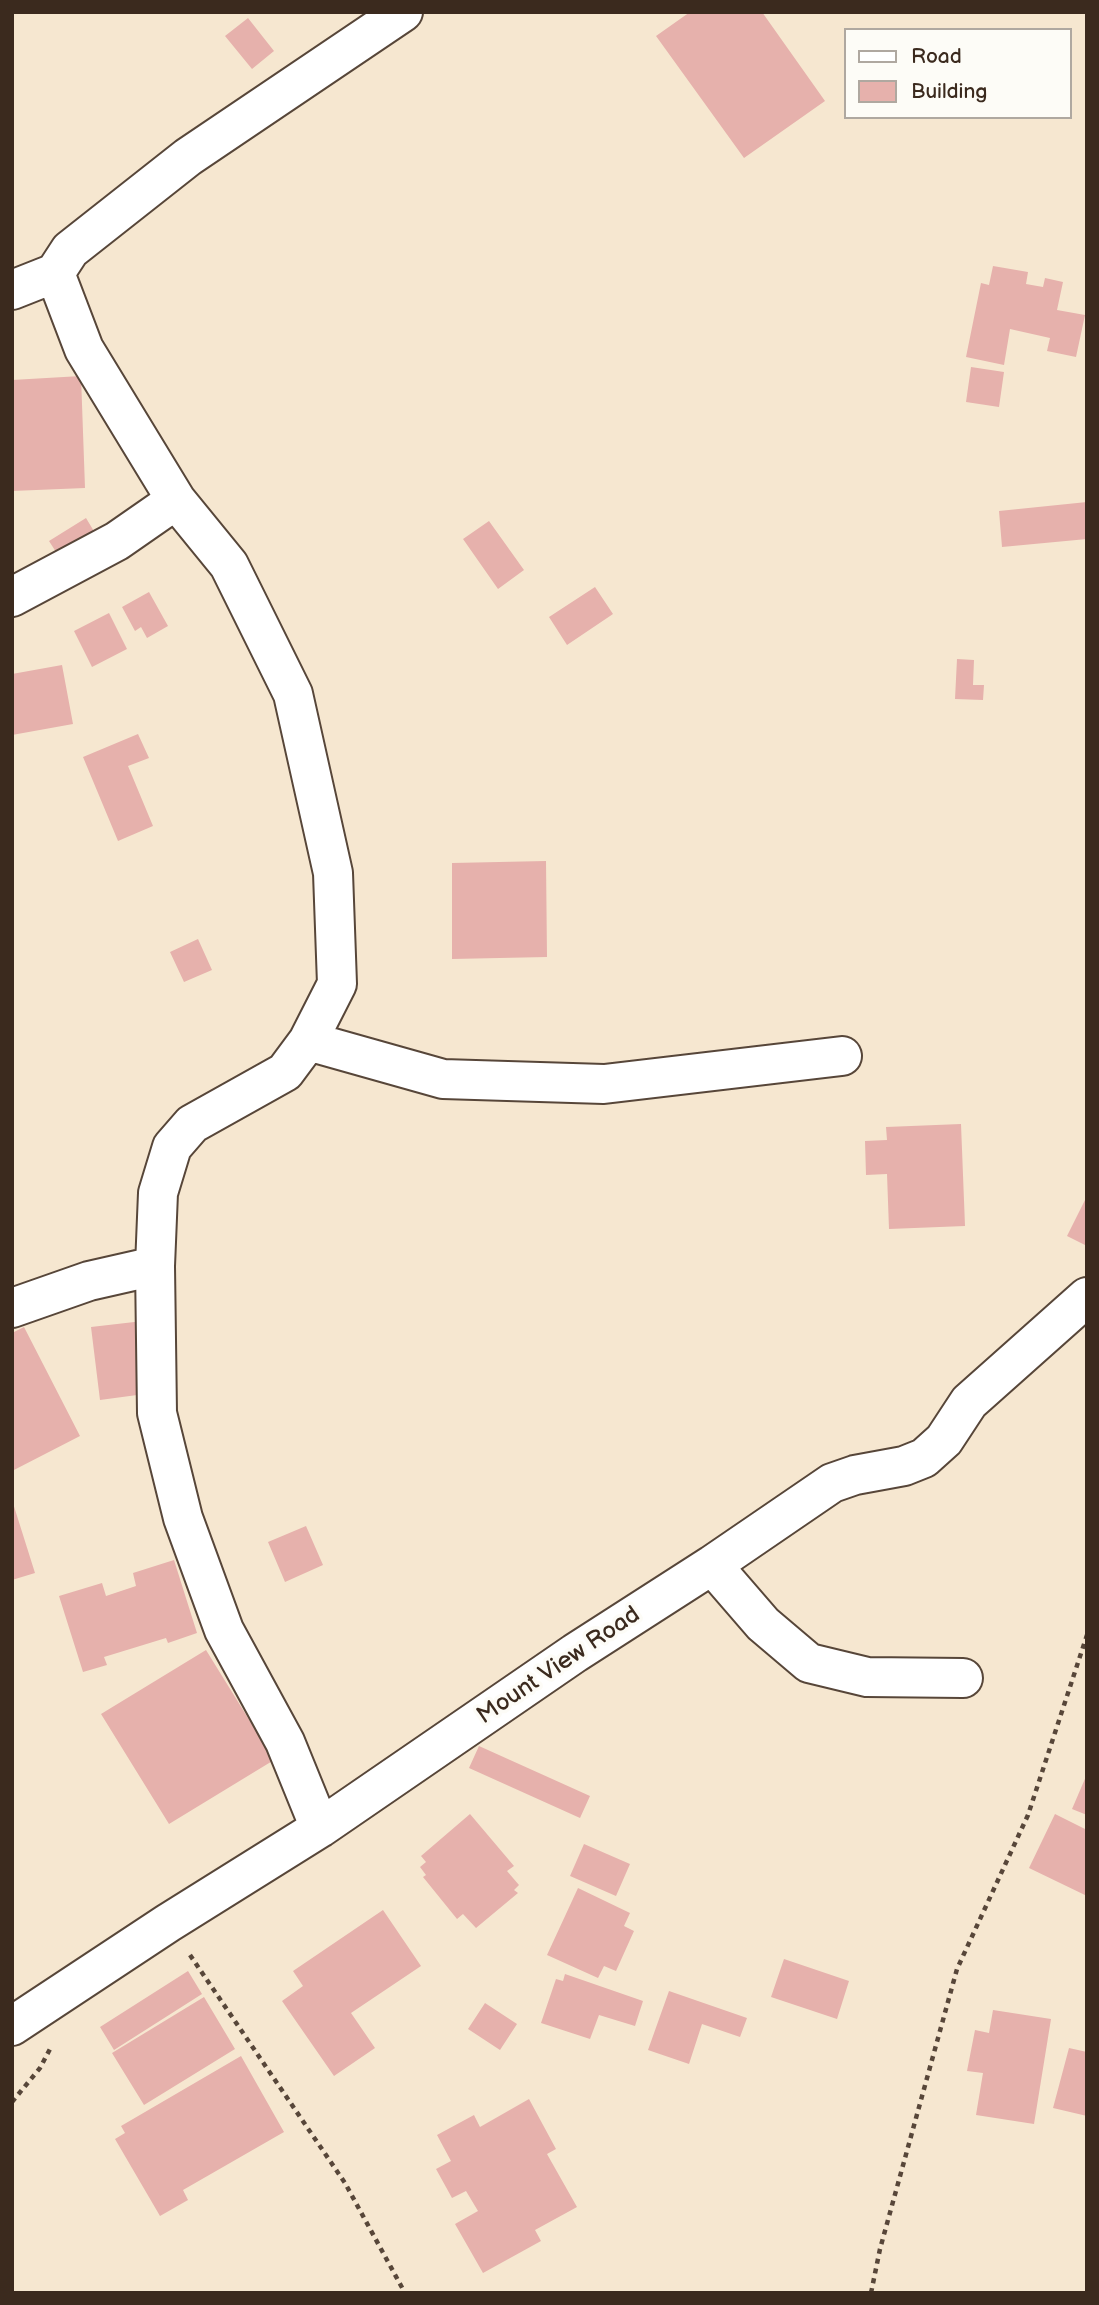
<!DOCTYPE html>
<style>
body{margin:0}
#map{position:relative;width:1099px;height:2305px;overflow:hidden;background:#f6e7d0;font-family:"Balsamiq Sans",sans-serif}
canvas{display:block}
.frame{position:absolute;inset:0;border:14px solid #3b2a1e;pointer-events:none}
.legend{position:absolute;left:844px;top:28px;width:228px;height:91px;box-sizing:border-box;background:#fdfcf7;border:2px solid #afa8a0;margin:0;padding:9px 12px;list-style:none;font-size:21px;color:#3b2a1e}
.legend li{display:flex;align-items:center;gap:14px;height:35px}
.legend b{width:35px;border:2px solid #afa8a0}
</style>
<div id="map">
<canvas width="1099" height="2305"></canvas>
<div class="frame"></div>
<ul class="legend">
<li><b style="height:9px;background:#fff"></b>Road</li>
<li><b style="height:19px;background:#e6b1ac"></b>Building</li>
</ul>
</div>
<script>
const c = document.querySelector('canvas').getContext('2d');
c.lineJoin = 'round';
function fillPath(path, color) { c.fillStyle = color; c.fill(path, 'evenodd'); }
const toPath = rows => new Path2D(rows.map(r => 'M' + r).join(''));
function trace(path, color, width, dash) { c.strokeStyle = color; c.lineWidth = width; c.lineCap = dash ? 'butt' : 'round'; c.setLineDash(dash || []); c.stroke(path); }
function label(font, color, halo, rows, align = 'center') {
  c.font = font + ' "Balsamiq Sans",sans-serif'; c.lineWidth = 7; c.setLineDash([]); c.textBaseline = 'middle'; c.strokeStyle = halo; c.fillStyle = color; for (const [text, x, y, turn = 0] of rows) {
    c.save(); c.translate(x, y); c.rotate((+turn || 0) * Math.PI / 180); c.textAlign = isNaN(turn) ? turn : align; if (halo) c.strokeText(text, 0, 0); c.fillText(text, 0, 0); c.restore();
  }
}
fillPath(toPath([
 [690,12,762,12,825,101,744,158,656,36],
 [248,18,274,51,252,69,225,36],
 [993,266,1028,272,1026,284,1043,287,1045,278,1063,282,1057,310,1085,315,1076,357,1047,351,1050,338,1010,329,1004,365,966,357,981,283,989,285],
 [971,367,1004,372,999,407,966,402],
 [81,376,85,488,12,491,12,380],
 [1087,502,1087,539,1002,547,999,511],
 [86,518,101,543,65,566,49,541],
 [489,521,524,570,498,589,463,539],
 [595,587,613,614,567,645,549,617],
 [149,592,168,626,147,638,141,627,135,631,122,607],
 [109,613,127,649,92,667,74,631],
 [957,659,974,660,973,685,984,685,983,700,955,699],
 [62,665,73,724,12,735,12,674],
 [138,734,149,758,128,766,153,826,118,841,83,757],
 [546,861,547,957,452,959,452,863],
 [198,939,212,970,184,982,170,952],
 [961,1124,965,1226,889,1229,887,1174,866,1175,865,1141,887,1140,886,1127],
 [1087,1196,1087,1246,1067,1236],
 [143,1321,152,1393,100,1400,91,1327],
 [24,1327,80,1436,12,1471,12,1333],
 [12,1500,35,1573,12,1580],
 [306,1526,323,1565,285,1582,268,1542],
 [174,1560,197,1633,168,1643,166,1638,104,1657,107,1665,83,1672,59,1596,102,1583,106,1596,136,1586,133,1573],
 [206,1650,274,1760,169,1824,101,1714],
 [479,1746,590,1796,580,1818,469,1768],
 [1087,1774,1087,1815,1072,1809],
 [470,1814,514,1866,507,1871,519,1885,514,1890,518,1893,476,1928,463,1914,457,1919,423,1877,426,1875,420,1867,426,1862,421,1856],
 [1055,1814,1087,1830,1087,1896,1029,1868],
 [584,1844,630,1864,616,1896,570,1876],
 [578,1888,630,1913,624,1926,634,1931,616,1971,604,1966,598,1978,547,1955],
 [383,1910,421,1966,351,2013,375,2048,334,2076,282,2001,303,1986,293,1971],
 [784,1959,849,1981,837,2019,771,1997],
 [188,1971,202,1994,114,2050,100,2027],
 [565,1974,643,2001,635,2026,599,2015,590,2039,541,2023,556,1979,563,1981],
 [669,1991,747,2018,740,2037,702,2024,689,2064,648,2050],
 [204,1997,235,2049,144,2105,112,2053],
 [485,2003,517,2024,500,2050,468,2029],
 [993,2010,1051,2019,1034,2124,976,2115,983,2073,967,2071,975,2030,989,2033],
 [1069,2048,1087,2052,1087,2116,1053,2108],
 [241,2056,284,2132,183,2190,188,2200,160,2216,115,2139,125,2133,121,2126],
 [529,2099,556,2149,547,2154,577,2207,535,2230,541,2241,483,2273,455,2224,478,2211,466,2191,452,2198,436,2169,451,2161,437,2135,474,2115,480,2127]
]), '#e6b1ac');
const minor = toPath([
 [12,290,55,273],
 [12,597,117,541,176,500],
 [308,1041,443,1079,604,1084,842,1056],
 [12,1308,89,1281,155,1266],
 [712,1565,763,1624,809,1663,867,1677,963,1678],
 [320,1828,285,1742,224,1630,183,1518,157,1413,155,1266,158,1193,172,1147,192,1124,285,1072,308,1041,337,984,333,873,293,694,229,565,176,500,84,349,55,273,70,250,188,157,403,12],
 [12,2026,168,1923,320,1828,575,1653,712,1565,832,1483,855,1475,904,1466,924,1458,944,1440,969,1402,1087,1297]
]);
trace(minor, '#574639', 42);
trace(toPath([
 [190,1955,345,2183,405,2293],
 [12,2102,40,2068,50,2049],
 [871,2293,880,2249,957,1969,1028,1815,1087,1635]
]), '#574639', 4.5, [5, 5]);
trace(minor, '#fff', 38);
label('24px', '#3b2a1e', '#fdfcf7', [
 ["Mount View Road",559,1666,-34]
]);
</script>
